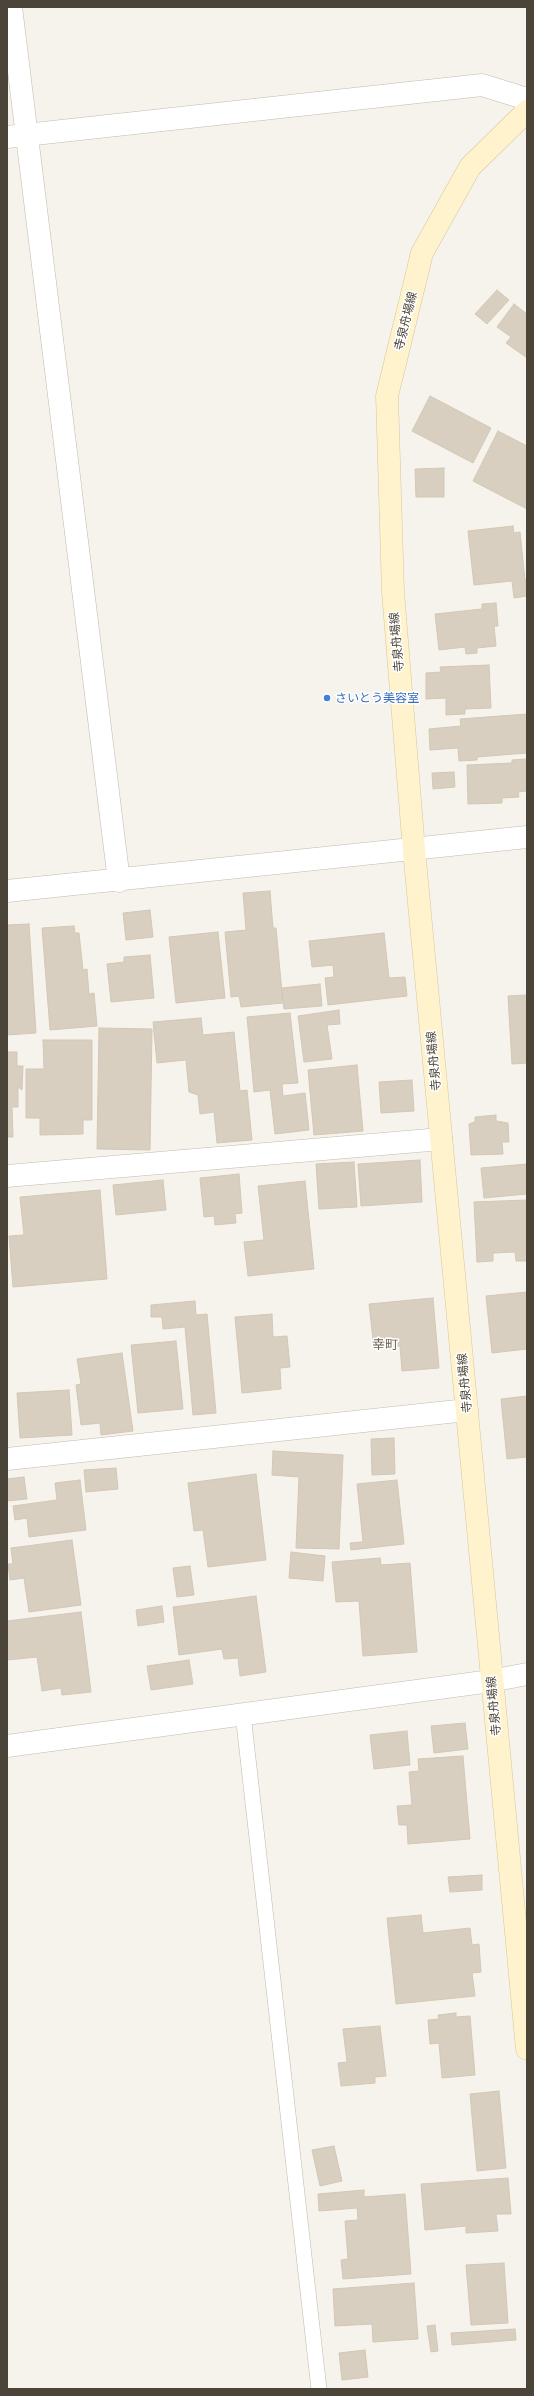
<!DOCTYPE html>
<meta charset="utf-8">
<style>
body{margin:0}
#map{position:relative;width:534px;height:2396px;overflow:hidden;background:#f6f3ec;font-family:Mulish,sans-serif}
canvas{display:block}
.frame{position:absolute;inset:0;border:8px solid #4b4439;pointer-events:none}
</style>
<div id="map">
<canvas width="534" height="2396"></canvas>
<div class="frame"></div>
</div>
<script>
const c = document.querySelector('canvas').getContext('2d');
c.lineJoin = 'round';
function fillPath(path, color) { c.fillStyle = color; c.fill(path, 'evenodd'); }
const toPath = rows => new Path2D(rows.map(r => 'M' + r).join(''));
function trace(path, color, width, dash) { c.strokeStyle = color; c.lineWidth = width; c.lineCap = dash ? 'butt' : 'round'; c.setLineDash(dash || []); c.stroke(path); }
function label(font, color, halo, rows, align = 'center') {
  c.font = font + ' Mulish,"Noto Sans JP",sans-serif'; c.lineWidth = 3; c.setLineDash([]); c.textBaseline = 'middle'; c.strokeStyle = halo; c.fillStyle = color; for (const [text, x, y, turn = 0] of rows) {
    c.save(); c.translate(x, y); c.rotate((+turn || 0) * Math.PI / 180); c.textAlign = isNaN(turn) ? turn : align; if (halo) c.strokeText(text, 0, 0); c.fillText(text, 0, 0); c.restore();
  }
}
const building = toPath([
 [497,290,509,300,487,324,475,314,497,290],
 [514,304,527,314,527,358,506,343,511,337,497,327,514,304],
 [430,396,491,428,473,463,412,431,430,396],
 [498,431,527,446,527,509,473,481,498,431],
 [444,468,444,497,416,497,415,469,444,468],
 [513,526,514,533,520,532,525,580,527,579,527,596,514,598,512,581,474,585,468,531,513,526],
 [496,603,498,626,494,626,496,646,477,648,477,653,466,654,465,647,439,650,435,614,482,609,482,604,496,603],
 [489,665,491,708,465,709,465,714,446,715,446,698,426,699,426,673,441,672,440,667,489,665],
 [527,714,527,753,477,757,477,760,459,761,458,748,430,750,429,729,461,726,460,719,527,714],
 [527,759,527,791,518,792,519,797,502,798,502,803,468,804,467,765,512,763,512,760,527,759],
 [454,772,455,787,433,789,432,773,454,772],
 [270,891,273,928,276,928,283,1003,241,1007,239,996,231,997,225,932,246,930,243,893,270,891],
 [150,910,153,937,126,940,123,913,150,910],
 [29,924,36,1033,7,1035,7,925,29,924],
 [74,926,75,933,79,933,83,970,87,969,89,994,94,993,97,1026,50,1030,42,928,74,926],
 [218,932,225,998,176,1003,169,937,218,932],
 [384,933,389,978,405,977,407,996,328,1005,325,978,334,977,333,965,312,967,309,941,384,933],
 [150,955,154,998,111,1002,107,964,124,962,124,957,150,955],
 [320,984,322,1006,284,1009,282,988,320,984],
 [527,995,527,1063,512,1064,508,996,527,995],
 [339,1010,340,1024,327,1025,332,1059,304,1062,298,1016,339,1010],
 [290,1013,298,1083,282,1084,283,1096,305,1093,309,1130,275,1134,270,1090,254,1092,247,1017,290,1013],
 [201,1018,203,1035,234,1032,240,1091,247,1090,252,1140,217,1143,214,1112,200,1114,198,1095,189,1092,186,1060,157,1063,153,1022,201,1018],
 [99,1028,152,1029,150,1150,97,1149,99,1028],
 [43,1040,92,1040,92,1120,83,1120,83,1134,40,1135,40,1118,26,1118,26,1069,44,1069,43,1040],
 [7,1052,17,1052,17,1066,23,1066,22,1090,18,1087,18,1107,12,1107,13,1137,7,1137,7,1052],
 [357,1065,363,1131,314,1135,308,1070,357,1065],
 [412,1080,414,1111,381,1113,379,1082,412,1080],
 [496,1115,496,1121,508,1123,509,1142,502,1142,503,1154,471,1155,469,1124,475,1122,475,1117,496,1115],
 [420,1160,422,1202,361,1206,358,1164,420,1160],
 [354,1162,357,1207,319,1209,316,1164,354,1162],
 [527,1164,527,1194,484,1198,481,1168,527,1164],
 [239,1174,242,1213,235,1214,236,1223,215,1225,214,1216,204,1217,200,1178,239,1174],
 [163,1180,166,1210,116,1215,113,1185,163,1180],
 [305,1181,314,1269,248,1276,244,1242,264,1240,258,1186,305,1181],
 [100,1190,107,1279,13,1287,9,1236,24,1235,20,1197,100,1190],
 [527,1200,527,1261,516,1261,515,1252,493,1253,493,1261,477,1262,474,1202,527,1200],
 [527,1292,527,1349,492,1353,486,1296,527,1292],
 [433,1298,439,1368,402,1371,400,1346,374,1348,369,1304,433,1298],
 [195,1301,196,1315,207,1314,216,1413,193,1415,185,1327,163,1329,162,1317,151,1317,151,1305,195,1301],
 [272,1314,273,1337,287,1336,290,1367,280,1368,281,1389,242,1393,235,1317,272,1314],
 [176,1341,183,1409,138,1413,131,1345,176,1341],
 [122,1353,133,1431,101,1435,100,1423,81,1425,76,1385,81,1384,77,1359,122,1353],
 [69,1390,72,1435,20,1438,17,1393,69,1390],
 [527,1396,527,1457,507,1459,501,1399,527,1396],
 [394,1438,395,1474,372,1475,371,1439,394,1438],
 [273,1451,343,1455,339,1549,296,1548,299,1477,272,1475,273,1451],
 [116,1468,118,1489,86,1492,84,1470,116,1468],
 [256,1474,266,1560,208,1567,203,1530,194,1531,188,1483,256,1474],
 [24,1477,27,1499,7,1501,7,1479,24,1477],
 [80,1480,86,1530,29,1537,27,1518,15,1520,13,1506,57,1500,55,1483,80,1480],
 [397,1480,404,1544,351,1550,350,1543,363,1542,357,1484,397,1480],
 [72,1540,81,1605,29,1612,24,1578,10,1580,8,1564,13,1564,11,1548,72,1540],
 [291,1552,325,1556,323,1581,289,1578,291,1552],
 [380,1558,381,1565,410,1563,417,1652,363,1656,359,1601,336,1602,332,1562,380,1558],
 [190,1566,194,1595,177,1597,173,1568,190,1566],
 [256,1596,266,1672,240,1676,238,1658,224,1659,222,1649,179,1655,173,1607,256,1596],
 [162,1606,164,1622,138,1626,136,1610,162,1606],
 [81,1612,91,1692,62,1695,61,1688,42,1691,37,1657,7,1660,7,1621,81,1612],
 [189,1660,193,1684,151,1690,147,1666,189,1660],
 [465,1723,468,1749,434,1753,431,1726,465,1723],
 [407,1731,410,1765,374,1769,370,1735,407,1731],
 [463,1756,470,1839,408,1844,407,1825,399,1825,397,1806,412,1805,409,1772,419,1771,418,1759,463,1756],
 [482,1875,482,1890,450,1892,448,1877,482,1875],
 [421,1915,423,1933,470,1928,472,1945,479,1944,481,1972,472,1973,475,1996,396,2004,387,1918,421,1915],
 [456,2013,456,2017,470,2016,475,2075,442,2078,439,2043,430,2044,428,2020,439,2019,438,2015,456,2013],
 [380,2026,386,2076,375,2077,375,2083,341,2086,338,2063,347,2062,343,2029,380,2026],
 [499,2091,506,2168,477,2171,470,2094,499,2091],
 [334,2146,342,2181,320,2186,312,2150,334,2146],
 [508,2178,511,2214,496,2214,498,2231,466,2233,466,2226,425,2230,421,2184,508,2178],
 [364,2190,364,2197,405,2194,411,2274,343,2279,341,2260,348,2259,345,2221,358,2220,357,2208,319,2211,318,2194,364,2190],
 [504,2263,508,2323,471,2325,466,2265,504,2263],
 [414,2283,418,2339,373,2342,372,2324,335,2326,333,2289,414,2283],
 [435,2325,438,2351,431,2352,427,2326,435,2325],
 [515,2329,516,2340,452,2345,451,2333,515,2329],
 [365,2350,368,2377,342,2380,339,2353,365,2350]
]);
fillPath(building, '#d8cfc1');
trace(building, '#d3c7b4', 1);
const service = toPath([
 [243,1714,319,2389]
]);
const minor = toPath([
 [11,7,119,881],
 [7,891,527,837],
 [7,1176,441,1139],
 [7,1459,467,1410],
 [491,1681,527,1674]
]);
const tertiary = toPath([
 [7,137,482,85,527,99],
 [7,1746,491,1681]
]);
const secondary = toPath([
 [527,111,470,167,422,253,387,396,393,592,414,850,527,2049]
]);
trace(service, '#c2bbae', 16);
trace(minor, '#c2bbae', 23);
trace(tertiary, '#c2bbae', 23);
trace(secondary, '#d6c79b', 23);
trace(service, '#fff', 15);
trace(minor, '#fff', 22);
trace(tertiary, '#fff', 22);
trace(secondary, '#fff3cd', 22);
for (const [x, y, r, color] of [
 [327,698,4,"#3f7fe0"]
]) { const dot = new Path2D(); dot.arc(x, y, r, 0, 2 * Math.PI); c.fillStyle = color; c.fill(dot); trace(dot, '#fff', 1.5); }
label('12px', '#4b4439', '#fff', [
 ["寺泉舟場線",406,321,-76],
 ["寺泉舟場線",397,642,-95],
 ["寺泉舟場線",434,1061,-95],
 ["寺泉舟場線",465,1383,-95],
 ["寺泉舟場線",494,1706,-95]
]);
label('12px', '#366cbe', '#fff', [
 ["さいとう美容室",335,698]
], 'left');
label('13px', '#6e6250', '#fff', [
 ["幸町",385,1345]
]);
</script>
